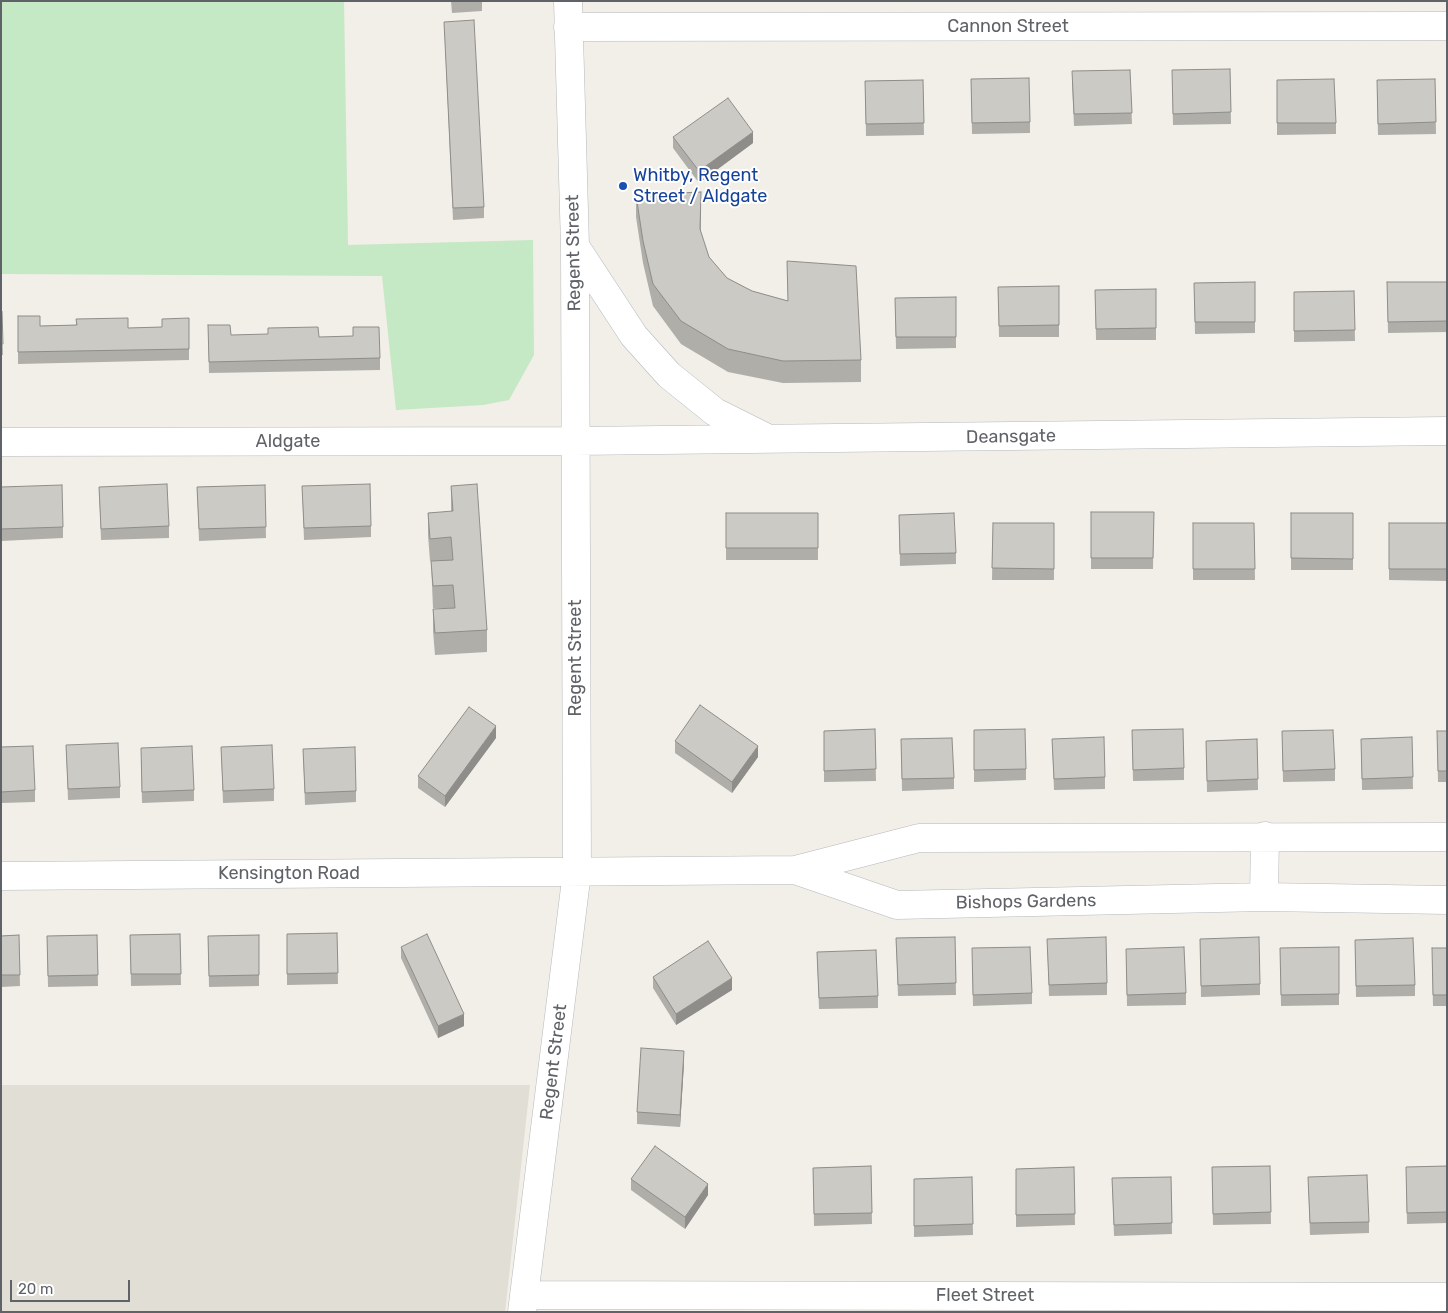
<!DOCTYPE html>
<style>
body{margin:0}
#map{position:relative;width:1448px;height:1313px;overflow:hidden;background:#f1efe8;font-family:Rubik,sans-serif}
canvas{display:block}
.frame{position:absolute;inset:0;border:2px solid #5f6368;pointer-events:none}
.scale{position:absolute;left:10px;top:1280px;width:120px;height:22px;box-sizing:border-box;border:2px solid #5f6368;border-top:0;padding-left:6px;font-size:15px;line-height:18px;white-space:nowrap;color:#5f6368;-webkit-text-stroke:4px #fff;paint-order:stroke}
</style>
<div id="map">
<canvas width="1448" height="1313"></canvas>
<div class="frame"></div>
<div class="scale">20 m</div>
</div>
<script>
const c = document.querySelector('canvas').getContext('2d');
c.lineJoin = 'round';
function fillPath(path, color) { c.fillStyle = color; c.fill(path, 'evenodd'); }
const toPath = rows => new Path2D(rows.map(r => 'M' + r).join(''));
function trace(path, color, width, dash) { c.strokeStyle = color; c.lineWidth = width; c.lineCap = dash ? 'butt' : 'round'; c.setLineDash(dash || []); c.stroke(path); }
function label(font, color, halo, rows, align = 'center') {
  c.font = font + ' Rubik,sans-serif'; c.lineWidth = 4; c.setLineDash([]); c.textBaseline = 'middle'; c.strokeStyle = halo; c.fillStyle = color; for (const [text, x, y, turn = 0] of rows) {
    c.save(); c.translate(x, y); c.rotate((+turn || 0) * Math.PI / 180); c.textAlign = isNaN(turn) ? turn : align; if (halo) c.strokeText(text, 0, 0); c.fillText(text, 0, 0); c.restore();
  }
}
fillPath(toPath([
 [1,1085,530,1085,505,1312,1,1312]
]), '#e1ded6');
fillPath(toPath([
 [1,1,344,1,348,245,533,240,534,355,509,400,483,405,396,410,382,276,1,274]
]), '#c5e8c5');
const street = toPath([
 [568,27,1447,26],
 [575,246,634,336,669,375,715,412,765,437],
 [1,442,575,441,1447,431],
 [795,870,897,905,1264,897,1447,900],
 [1,876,795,870,919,838,1447,837],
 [1264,897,1265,836],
 [524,1295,1447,1297],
 [522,1312,577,872,575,246,568,1]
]);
trace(street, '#b5b8bc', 29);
trace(street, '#fff', 28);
fillPath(toPath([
 [451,1,482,1,482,11,452,13],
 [444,22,484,207,484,218,453,220],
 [1230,69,1231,124,1173,125,1172,81],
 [1130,70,1132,124,1074,126,1072,82],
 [971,79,1030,122,1030,133,972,134],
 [1435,79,1436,134,1378,135,1377,91],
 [923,80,924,135,866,136,865,81],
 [1277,80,1336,123,1336,134,1277,135],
 [673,137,753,143,699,183,673,148],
 [636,195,701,214,700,231,709,257,727,278,752,291,788,301,787,261,861,360,861,382,783,383,728,372,681,344,653,306,643,263,636,217],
 [1255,282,1255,333,1195,334,1194,283],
 [1387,282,1447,282,1447,332,1388,333],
 [1059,286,1059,337,999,337,998,287],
 [1156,289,1156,340,1096,340,1095,290],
 [1354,291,1355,341,1294,342,1294,292],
 [956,297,956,348,896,349,895,298],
 [1,311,2,311,3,355,1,355],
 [18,316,40,326,76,325,76,319,128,328,162,327,189,318,189,360,18,364],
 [208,325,231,335,319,337,380,358,380,370,209,373],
 [265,485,266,538,199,541,197,487],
 [302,486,371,526,371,537,304,540],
 [451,486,487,630,487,652,435,655,433,631,433,609,453,608,433,608,431,561,452,560,430,561,428,535,428,513,451,512],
 [1,487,63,527,63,538,1,541],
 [99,487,169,526,169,538,101,540],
 [1091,512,1154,512,1153,569,1091,569],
 [726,513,818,513,818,560,726,560],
 [1291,513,1353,513,1353,570,1291,570],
 [899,515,956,553,956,564,900,566],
 [993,523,1054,523,1054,580,992,580],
 [1193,523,1254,523,1255,580,1193,580],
 [1389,523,1447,523,1447,581,1389,580],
 [875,729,876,781,824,782,824,731],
 [974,730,1026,769,1026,780,974,782],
 [1132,730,1184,768,1184,780,1133,781],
 [1282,731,1335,769,1335,781,1283,782],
 [1437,731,1447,731,1447,782,1438,782],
 [1412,737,1413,789,1362,790,1361,739],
 [496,738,445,807,418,788,418,776],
 [901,739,954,778,954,789,902,791],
 [1052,739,1105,777,1105,789,1054,790],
 [1257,739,1258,790,1207,792,1206,741],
 [675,741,758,757,732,793,675,753],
 [66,745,120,787,120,798,68,800],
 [1,747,35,790,35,802,1,803],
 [221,747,274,789,274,801,223,803],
 [303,749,356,791,356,802,305,805],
 [141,759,194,790,194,801,142,803],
 [337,933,338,984,287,985,287,934],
 [180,934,181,985,131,986,130,935],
 [19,935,20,986,1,987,1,936],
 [97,935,98,986,48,987,47,936],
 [259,935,259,986,209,987,208,936],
 [955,937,956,995,898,996,896,938],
 [1047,939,1107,983,1107,995,1049,996],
 [1200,939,1260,984,1260,995,1201,997],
 [1355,940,1415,985,1415,996,1356,997],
 [401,947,464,1026,438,1038,401,958],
 [1339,947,1339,1005,1281,1006,1280,948],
 [1447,948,1447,1006,1433,1006,1432,960],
 [1126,949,1186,993,1186,1005,1127,1006],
 [817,952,878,996,878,1008,819,1009],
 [972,960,1032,993,1032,1004,973,1006],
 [653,977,732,990,676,1025,653,988],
 [684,1063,680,1127,637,1124,637,1112],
 [871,1166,872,1224,814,1226,813,1168],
 [1270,1166,1271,1224,1213,1225,1212,1167],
 [1447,1166,1447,1223,1407,1224,1406,1167],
 [1074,1167,1075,1225,1016,1227,1016,1169],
 [972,1177,973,1235,914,1237,914,1179],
 [1171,1177,1172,1234,1114,1236,1112,1178],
 [1308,1177,1369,1222,1369,1233,1310,1235],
 [631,1179,708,1195,685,1229,631,1190]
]), '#afaea9');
fillPath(toPath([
 [753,132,753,143,699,183,699,171],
 [701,192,701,214,700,251,700,229],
 [496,726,496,738,445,807,445,796],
 [758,746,758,757,732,793,732,782],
 [732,978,732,990,676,1025,676,1014],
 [464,1014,464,1026,438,1038,438,1026],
 [684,1051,684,1063,680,1127,680,1115],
 [708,1184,708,1195,685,1229,685,1217]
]), '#8f8d8a');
const building = toPath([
 [474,20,484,207,453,208,444,22,474,20],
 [1230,69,1231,112,1173,114,1172,70,1230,69],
 [1130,70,1132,113,1074,114,1072,71,1130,70],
 [1029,78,1030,122,972,123,971,79,1029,78],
 [1334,79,1336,123,1277,123,1277,80,1334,79],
 [1435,79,1436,122,1378,124,1377,80,1435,79],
 [923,80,924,123,866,124,865,81,923,80],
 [728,98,753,132,699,171,673,137,728,98],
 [701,192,700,229,709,257,727,278,752,291,788,301,787,261,856,266,861,360,783,361,728,349,681,321,653,284,643,241,636,195,701,192],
 [1255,282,1255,322,1195,322,1194,283,1255,282],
 [1387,282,1447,282,1447,321,1388,322,1387,282],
 [1059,286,1059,325,999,326,998,287,1059,286],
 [1156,289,1156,328,1096,329,1095,290,1156,289],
 [1354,291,1355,330,1294,331,1294,292,1354,291],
 [956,297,956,337,896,337,895,298,956,297],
 [1,311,2,311,3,344,1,344,1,311],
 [18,316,40,316,40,326,77,325,76,319,128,318,128,328,162,327,162,319,189,318,189,349,18,352,18,316],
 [208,325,230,325,231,335,268,334,268,328,318,327,319,337,353,336,353,327,379,327,380,358,209,362,208,325],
 [167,484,169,526,101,529,99,487,167,484],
 [370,484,371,526,304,528,302,486,370,484],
 [477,484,487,630,435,633,433,609,455,608,453,585,433,586,431,561,453,560,451,537,430,539,428,513,453,511,451,486,477,484],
 [62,485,63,527,1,529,1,487,62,485],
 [265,485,266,527,199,529,197,487,265,485],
 [1091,512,1154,512,1153,558,1091,558,1091,512],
 [726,513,818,513,818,548,726,548,726,513],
 [954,513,956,553,900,554,899,515,954,513],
 [1291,513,1353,513,1353,559,1291,558,1291,513],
 [993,523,1054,523,1054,569,992,568,993,523],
 [1193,523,1254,523,1255,569,1193,569,1193,523],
 [1389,523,1447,523,1447,569,1389,569,1389,523],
 [700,705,758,746,732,782,675,741,700,705],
 [469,707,496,726,445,796,418,776,469,707],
 [875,729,876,769,824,771,824,731,875,729],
 [1025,729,1026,769,974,770,974,730,1025,729],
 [1183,729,1184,768,1133,770,1132,730,1183,729],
 [1333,730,1335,769,1283,771,1282,731,1333,730],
 [1437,731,1447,731,1447,771,1438,771,1437,731],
 [1104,737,1105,777,1054,779,1052,739,1104,737],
 [1412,737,1413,777,1362,779,1361,739,1412,737],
 [952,738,954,778,902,779,901,739,952,738],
 [1257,739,1258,779,1207,781,1206,741,1257,739],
 [118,743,120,787,68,789,66,745,118,743],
 [272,745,274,789,223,791,221,747,272,745],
 [33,746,35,790,1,792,1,747,33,746],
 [192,746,194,790,142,792,141,748,192,746],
 [355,747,356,791,305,793,303,749,355,747],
 [337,933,338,973,287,974,287,934,337,933],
 [180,934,181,974,131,974,130,935,180,934],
 [427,934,464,1014,438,1026,401,947,427,934],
 [19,935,20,975,1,975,1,936,19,935],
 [97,935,98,975,48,976,47,936,97,935],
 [259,935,259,975,209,976,208,936,259,935],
 [955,937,956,983,898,985,896,938,955,937],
 [1106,937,1107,983,1049,985,1047,939,1106,937],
 [1259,937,1260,984,1201,986,1200,939,1259,937],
 [1413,938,1415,985,1356,986,1355,940,1413,938],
 [708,941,732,978,676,1014,653,977,708,941],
 [1030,947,1032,993,973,995,972,948,1030,947],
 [1184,947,1186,993,1127,995,1126,949,1184,947],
 [1339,947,1339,994,1281,995,1280,948,1339,947],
 [1432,948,1447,948,1447,995,1433,995,1432,948],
 [876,950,878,996,819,998,817,952,876,950],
 [641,1048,684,1051,680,1115,637,1112,641,1048],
 [655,1146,708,1184,685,1217,631,1179,655,1146],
 [871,1166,872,1213,814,1214,813,1168,871,1166],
 [1270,1166,1271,1212,1213,1214,1212,1167,1270,1166],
 [1447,1166,1447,1212,1407,1213,1406,1167,1447,1166],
 [1074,1167,1075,1214,1016,1215,1016,1169,1074,1167],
 [1367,1175,1369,1222,1310,1223,1308,1177,1367,1175],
 [972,1177,973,1224,914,1226,914,1179,972,1177],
 [1171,1177,1172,1223,1114,1225,1112,1178,1171,1177]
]);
fillPath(building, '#cccac5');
trace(building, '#8f8d8a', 1);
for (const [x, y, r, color] of [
 [623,186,5,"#1a4fb4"]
]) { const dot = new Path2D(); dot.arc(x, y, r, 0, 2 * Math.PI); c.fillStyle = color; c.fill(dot); trace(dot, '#fff', 2); }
label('18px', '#5f6368', '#fff', [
 ["Cannon Street",1008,27],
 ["Regent Street",574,253,-91],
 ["Deansgate",1011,437,-1],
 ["Aldgate",288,442],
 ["Regent Street",576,658,-90],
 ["Kensington Road",289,874],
 ["Bishops Gardens",1026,902,-1],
 ["Regent Street",554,1062,-83],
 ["Fleet Street",985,1296]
]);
label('18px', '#164399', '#fff', [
 ["Whitby, Regent",633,176],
 ["Street / Aldgate",633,197]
], 'left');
</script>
